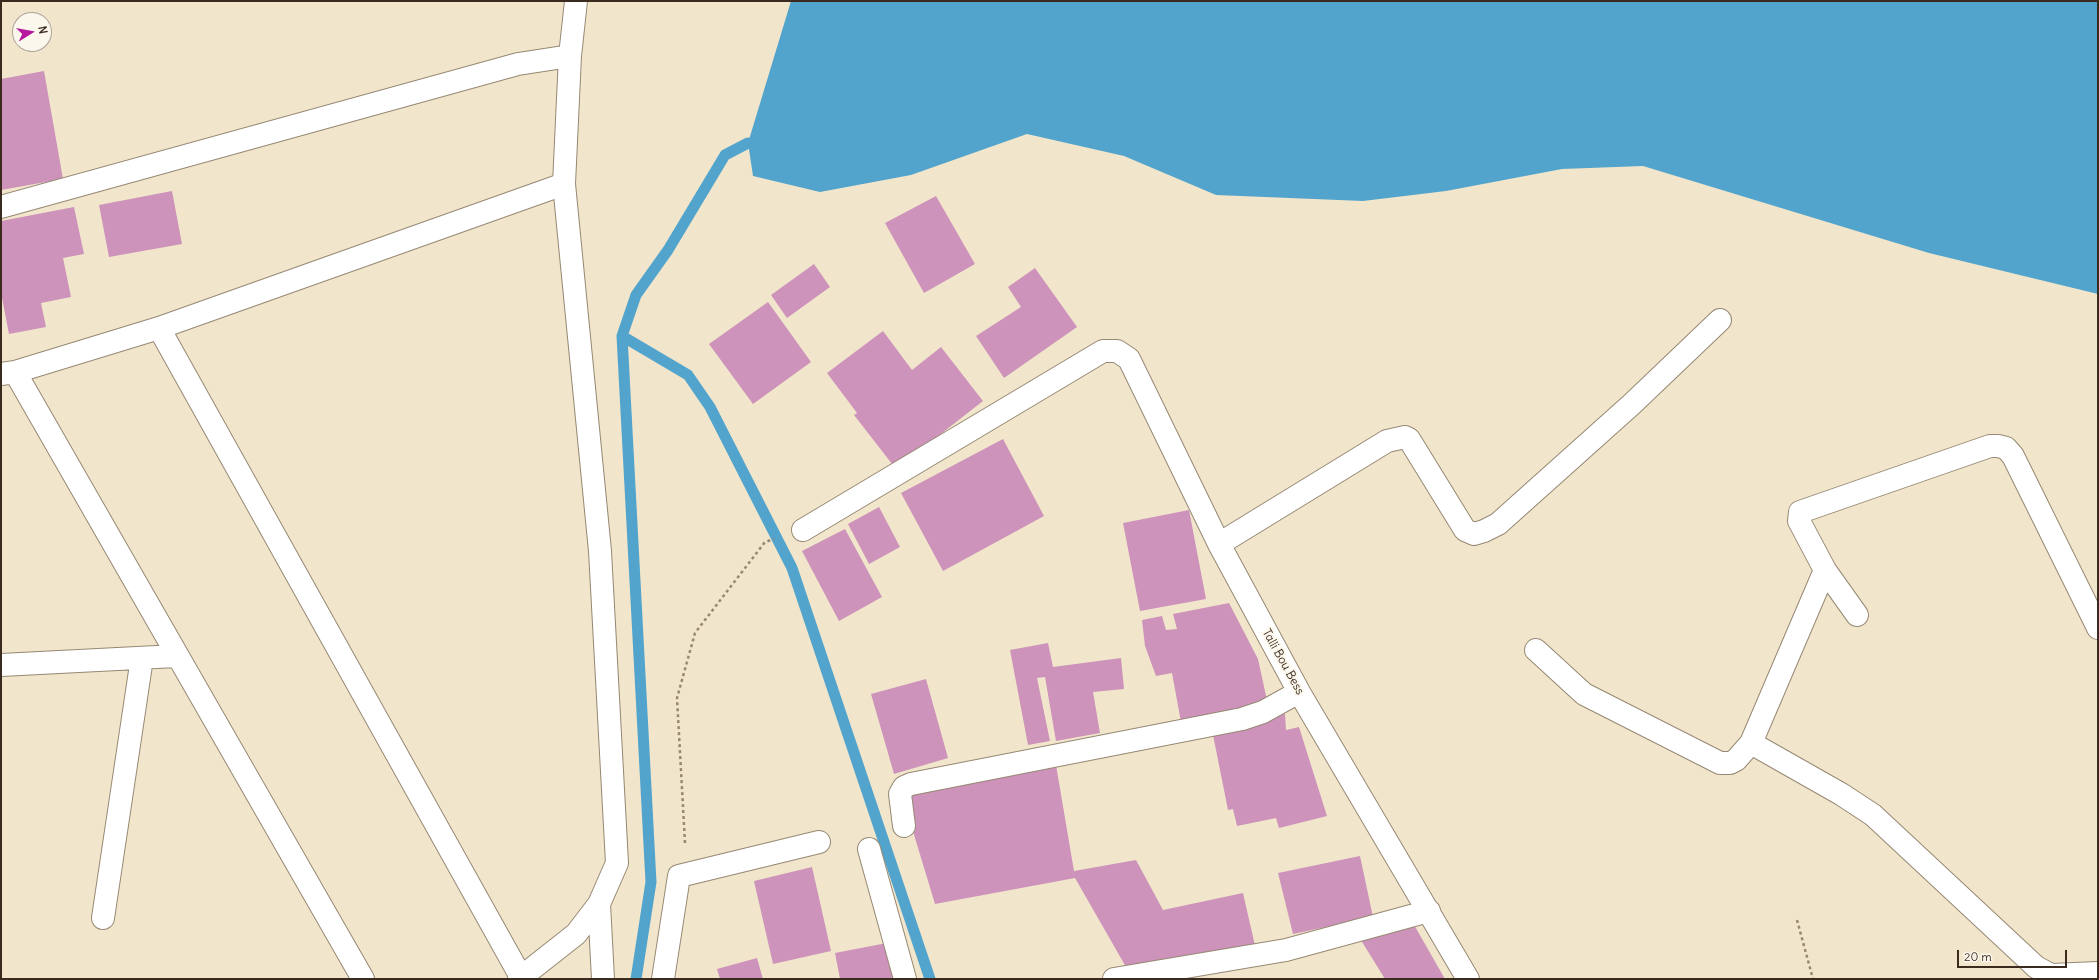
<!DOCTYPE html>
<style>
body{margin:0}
#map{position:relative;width:2099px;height:980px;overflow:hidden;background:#f1e6cb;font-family:Delius,sans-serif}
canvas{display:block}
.frame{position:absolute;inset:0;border:2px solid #3b2a1e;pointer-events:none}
.north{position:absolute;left:12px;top:12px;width:40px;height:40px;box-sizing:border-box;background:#fbf7ec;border:1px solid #aea59a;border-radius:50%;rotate:79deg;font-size:11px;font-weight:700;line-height:16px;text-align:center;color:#3b2a1e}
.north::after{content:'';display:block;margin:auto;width:14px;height:18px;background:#b5179e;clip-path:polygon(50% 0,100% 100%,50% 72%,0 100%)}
.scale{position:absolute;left:1957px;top:950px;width:110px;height:18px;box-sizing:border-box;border:2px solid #3b2a1e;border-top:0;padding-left:5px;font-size:12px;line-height:14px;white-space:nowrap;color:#3b2a1e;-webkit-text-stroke:3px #fbf7ec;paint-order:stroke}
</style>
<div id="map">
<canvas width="2099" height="980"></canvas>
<div class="frame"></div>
<div class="north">N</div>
<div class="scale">20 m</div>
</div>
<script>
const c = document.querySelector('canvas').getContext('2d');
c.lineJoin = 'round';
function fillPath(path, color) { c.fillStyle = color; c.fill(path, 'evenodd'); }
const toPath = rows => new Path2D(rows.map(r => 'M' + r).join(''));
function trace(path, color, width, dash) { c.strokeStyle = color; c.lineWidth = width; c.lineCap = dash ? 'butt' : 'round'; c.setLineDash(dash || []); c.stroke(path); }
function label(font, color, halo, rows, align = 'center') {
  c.font = font + ' Delius,sans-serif'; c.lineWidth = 4; c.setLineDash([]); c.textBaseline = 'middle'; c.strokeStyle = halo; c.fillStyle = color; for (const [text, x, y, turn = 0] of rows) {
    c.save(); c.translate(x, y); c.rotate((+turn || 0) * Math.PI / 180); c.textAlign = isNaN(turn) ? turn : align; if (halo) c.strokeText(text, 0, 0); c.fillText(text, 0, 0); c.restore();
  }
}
fillPath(toPath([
 [791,1,2098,1,2098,294,1929,253,1643,166,1562,169,1446,191,1363,201,1216,195,1124,156,1027,134,911,175,820,192,753,176,748,143]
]), '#53a4cd');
trace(toPath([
 [622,336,688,375,710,407,792,568,930,979],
 [636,979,651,882,622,336,636,295,668,250,725,155,748,143]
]), '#53a4cd', 11);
fillPath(toPath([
 [44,71,63,179,1,190,1,79],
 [172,191,182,244,109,257,99,205],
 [936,196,975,264,924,293,885,223],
 [74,207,84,254,63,258,71,297,41,303,46,327,9,334,1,293,1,221],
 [814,264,830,287,787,318,771,295],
 [1035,268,1077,327,1004,378,976,336,1021,307,1008,287],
 [768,302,811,362,753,404,709,344],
 [883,331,912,370,941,347,983,401,896,469,854,415,857,413,827,373],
 [1003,439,1044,516,943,571,901,493],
 [879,507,900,547,869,564,848,524],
 [1189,510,1206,599,1140,611,1123,523],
 [845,529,882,597,839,621,802,551],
 [1229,603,1258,659,1268,705,1181,722,1172,673,1156,676,1145,646,1142,620,1162,616,1166,630,1177,629,1173,614],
 [1048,643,1053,667,1121,658,1124,689,1093,692,1100,733,1056,741,1045,677,1037,678,1050,741,1028,745,1010,650],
 [926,679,948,758,894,774,871,694],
 [1285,714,1286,730,1299,727,1327,816,1279,828,1276,818,1237,826,1233,809,1228,810,1211,725],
 [1056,765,1074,871,1136,860,1163,910,1243,893,1256,950,1126,967,1075,878,935,904,902,795],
 [1360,856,1373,917,1293,934,1278,873],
 [812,867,831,951,773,964,754,881],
 [1413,923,1445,979,1385,979,1359,937],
 [892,942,900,979,840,979,835,953],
 [757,958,763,979,720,979,717,969]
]), '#cd93ba');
const street = toPath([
 [1,207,518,64,570,56],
 [159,328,521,977],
 [15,372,363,979],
 [1,374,15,372,159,328,564,184],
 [803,530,1103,351,1117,351,1129,359,1219,544,1299,692,1468,979],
 [1219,544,1387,441,1405,437,1409,439,1465,530,1474,534,1484,531,1498,524,1632,404,1720,320],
 [1857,615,1825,570,1799,521,1800,512,1990,446,1998,446,2006,448,2013,456,2098,628],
 [1536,650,1584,694,1720,763,1730,763,1736,760,1751,743,1825,570],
 [1,665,176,656],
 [1751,743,1841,794,1873,815,2036,967,2051,975,2098,973],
 [904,826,900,794,904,787,911,784,1242,719,1263,712,1299,692],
 [869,849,905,979],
 [599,904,603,979],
 [103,918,142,658],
 [519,979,576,934,599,904,617,863,600,551,564,184,570,56,576,1],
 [663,979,679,876,819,842],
 [1114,979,1286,950,1429,911]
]);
trace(street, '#968874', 24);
trace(toPath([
 [685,843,677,698,695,633,765,542,774,539],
 [1797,920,1813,979]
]), '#968874', 2.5, [3, 3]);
trace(street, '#fff', 22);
label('12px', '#3b2a1e', '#fbf7ec', [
 ["Talli Bou Bess",1283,662,61]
]);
</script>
